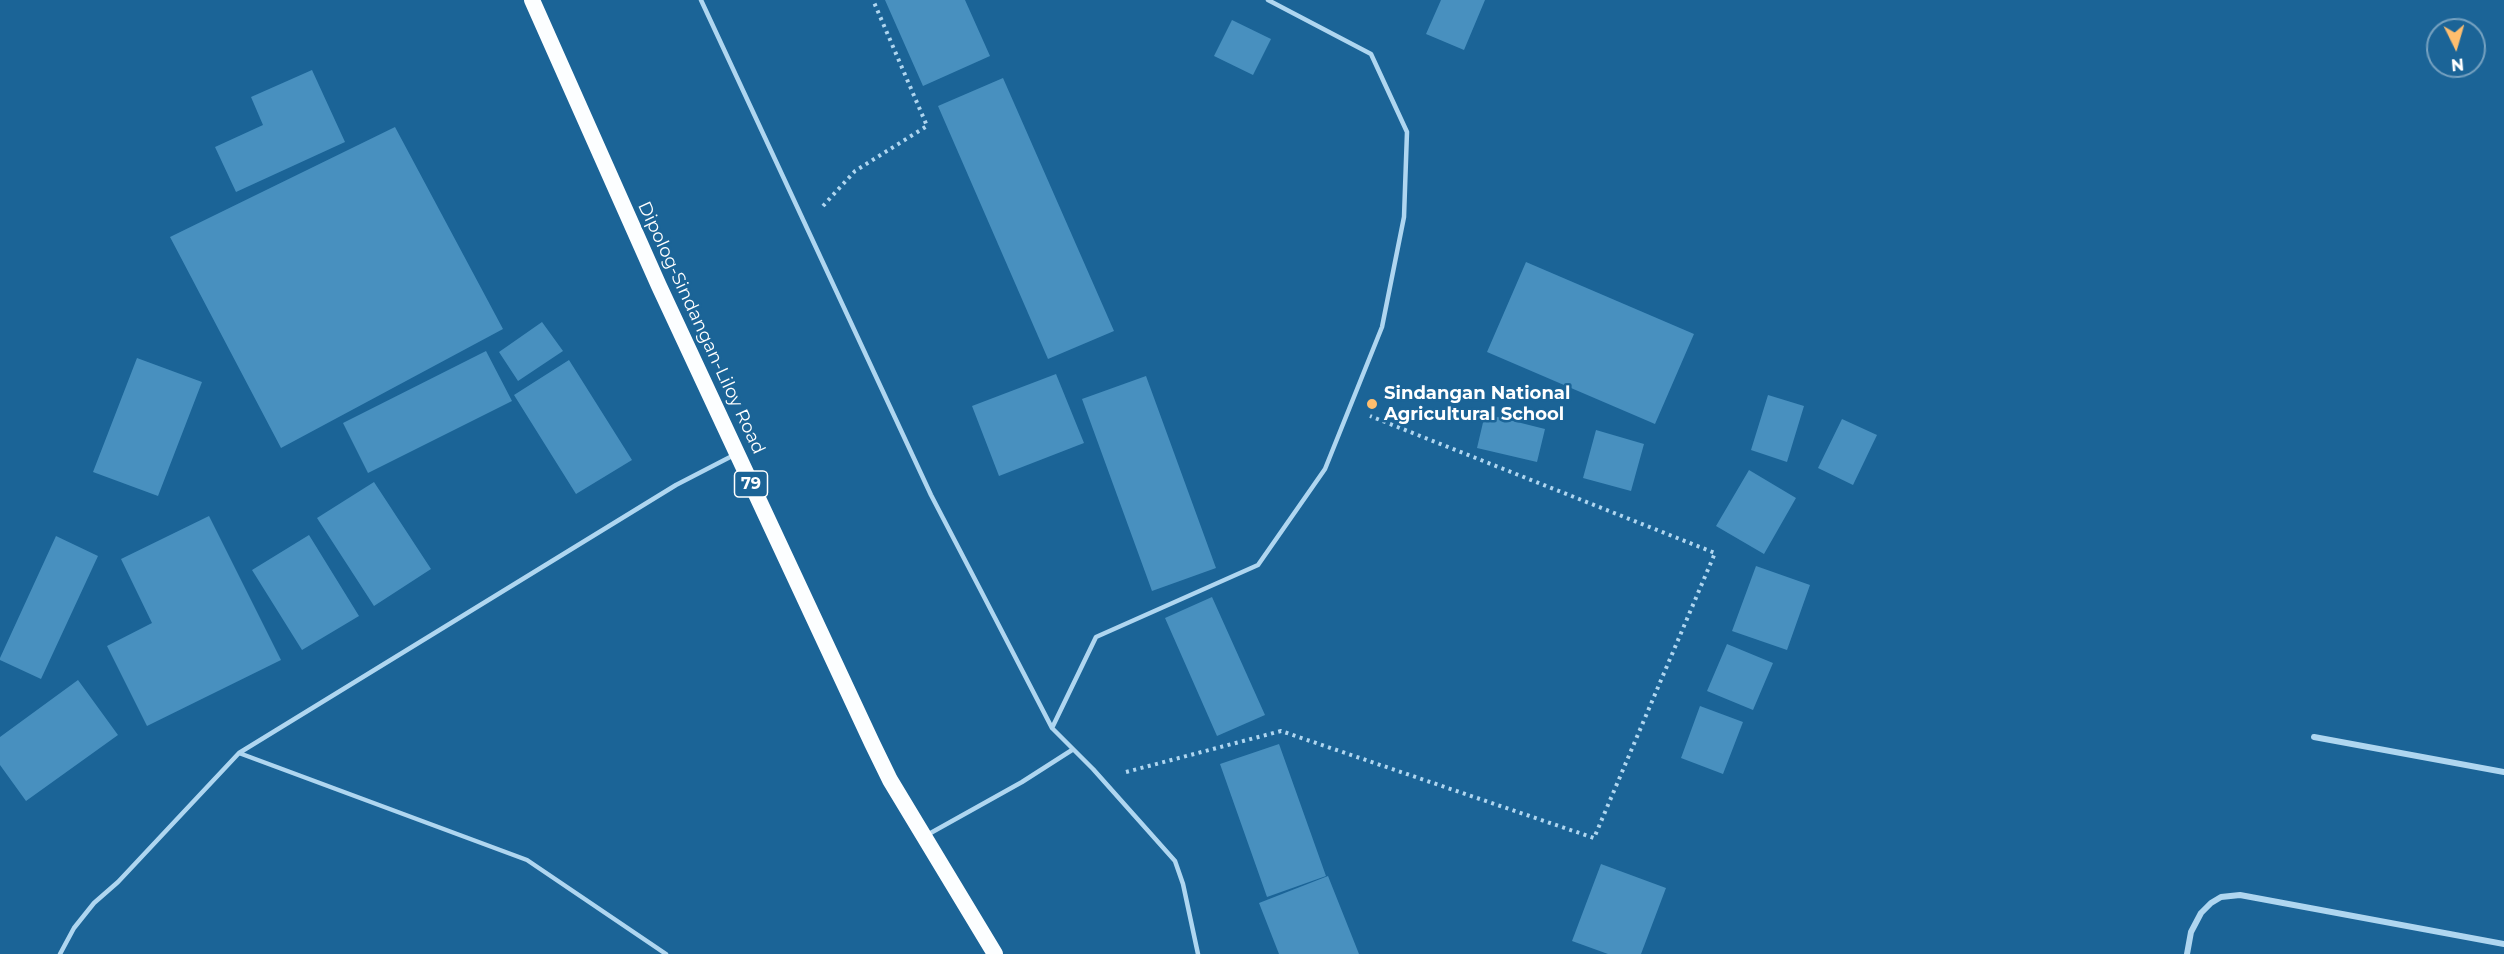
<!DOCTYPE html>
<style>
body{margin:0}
#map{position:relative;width:2504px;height:954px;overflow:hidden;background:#1b6497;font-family:Montserrat,sans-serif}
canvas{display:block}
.north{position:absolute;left:2426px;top:18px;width:60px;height:60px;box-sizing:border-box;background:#1b6497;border:2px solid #76a2c1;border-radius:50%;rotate:175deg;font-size:16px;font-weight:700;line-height:24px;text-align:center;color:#fff}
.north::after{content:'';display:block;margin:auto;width:21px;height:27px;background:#ffbe6e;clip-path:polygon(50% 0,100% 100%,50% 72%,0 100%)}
</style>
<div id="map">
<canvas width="2504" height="954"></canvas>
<div class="north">N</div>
</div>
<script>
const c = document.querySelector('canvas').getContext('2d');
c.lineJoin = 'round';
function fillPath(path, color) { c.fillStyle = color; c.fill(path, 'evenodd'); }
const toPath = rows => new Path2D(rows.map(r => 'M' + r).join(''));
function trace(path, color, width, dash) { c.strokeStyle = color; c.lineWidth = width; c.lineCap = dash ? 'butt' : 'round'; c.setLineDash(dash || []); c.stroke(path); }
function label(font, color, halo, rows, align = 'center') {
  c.font = font + ' Montserrat,sans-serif'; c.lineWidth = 5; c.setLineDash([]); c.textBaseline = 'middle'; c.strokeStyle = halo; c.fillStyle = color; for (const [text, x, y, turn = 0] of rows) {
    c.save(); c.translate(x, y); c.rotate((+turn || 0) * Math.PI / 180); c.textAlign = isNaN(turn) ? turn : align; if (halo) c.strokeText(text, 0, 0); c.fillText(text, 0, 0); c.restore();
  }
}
fillPath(toPath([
 [885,0,965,0,990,56,923,86],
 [1441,0,1485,0,1464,50,1426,34],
 [1232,20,1271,39,1253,75,1214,56],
 [312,70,345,142,236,192,215,147,263,125,251,97],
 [1003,78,1114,331,1048,359,938,106],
 [395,127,503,329,281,448,170,237],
 [1526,262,1694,334,1655,424,1487,352],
 [542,322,563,351,518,381,499,352],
 [486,351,512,401,368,473,343,423],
 [137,358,202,382,158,496,93,472],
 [569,360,632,460,576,494,514,395],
 [1056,374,1084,443,999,476,972,406],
 [1146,376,1216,568,1152,591,1082,399],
 [1768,395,1804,406,1787,462,1751,450],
 [1485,414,1545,429,1537,462,1477,448],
 [1842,419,1877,435,1853,485,1818,468],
 [1596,430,1644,444,1631,491,1583,478],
 [1749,470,1796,498,1764,554,1716,526],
 [374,482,431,569,374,606,317,518],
 [209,516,281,660,147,726,107,646,152,623,121,559],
 [309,535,359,616,302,650,252,570],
 [56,536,98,556,41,679,0,660,0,658],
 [1756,566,1810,585,1787,650,1732,631],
 [1212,597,1265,715,1217,736,1165,618],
 [1727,644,1773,663,1753,710,1707,691],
 [78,680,118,735,26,801,0,765,0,737],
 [1700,706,1743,722,1723,774,1681,758],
 [1279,744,1326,876,1267,897,1220,764],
 [1601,864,1666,888,1641,954,1608,954,1572,941],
 [1328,876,1359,954,1279,954,1259,903]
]), '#4890bf');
trace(toPath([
 [823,206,855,171,927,126,873,0],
 [1126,772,1281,731,1594,838,1715,553,1370,416]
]), '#afd6f0', 4, [3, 4.5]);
trace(toPath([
 [701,0,931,495,980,589,1052,728,1093,769,1175,861,1183,884,1198,954],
 [1052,728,1096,637,1258,565,1325,469,1382,327,1404,217,1407,132,1371,54,1268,0],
 [239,753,527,860,666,954],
 [927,835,1022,782,1072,750],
 [60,954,74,928,94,903,118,882,239,753,676,485,734,455]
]), '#afd6f0', 4.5);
trace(toPath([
 [2314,737,2504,772],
 [2187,954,2191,932,2201,913,2211,903,2221,897,2240,895,2504,944]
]), '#afd6f0', 6);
trace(toPath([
 [532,0,659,286,872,743,890,780,995,954]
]), '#fcfeff', 16);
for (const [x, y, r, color] of [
 [1372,404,6,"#ffbe6e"]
]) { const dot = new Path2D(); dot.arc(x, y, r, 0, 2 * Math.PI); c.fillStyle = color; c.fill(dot); trace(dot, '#1b6497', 2); }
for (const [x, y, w] of [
 [751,484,33]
]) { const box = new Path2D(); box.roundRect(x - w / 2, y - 13, w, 26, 4.5); c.fillStyle = '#1b6497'; c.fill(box); trace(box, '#fff', 1.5); }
label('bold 16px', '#fff', null, [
 ["79",751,484]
]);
label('18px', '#fff', '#1b6497', [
 ["Dipolog-Sindangan-Liloy Road",701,328,65]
]);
label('bold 18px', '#fff', '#1b6497', [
 ["Sindangan National",1384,394],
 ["Agricultural School",1384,415]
], 'left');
</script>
